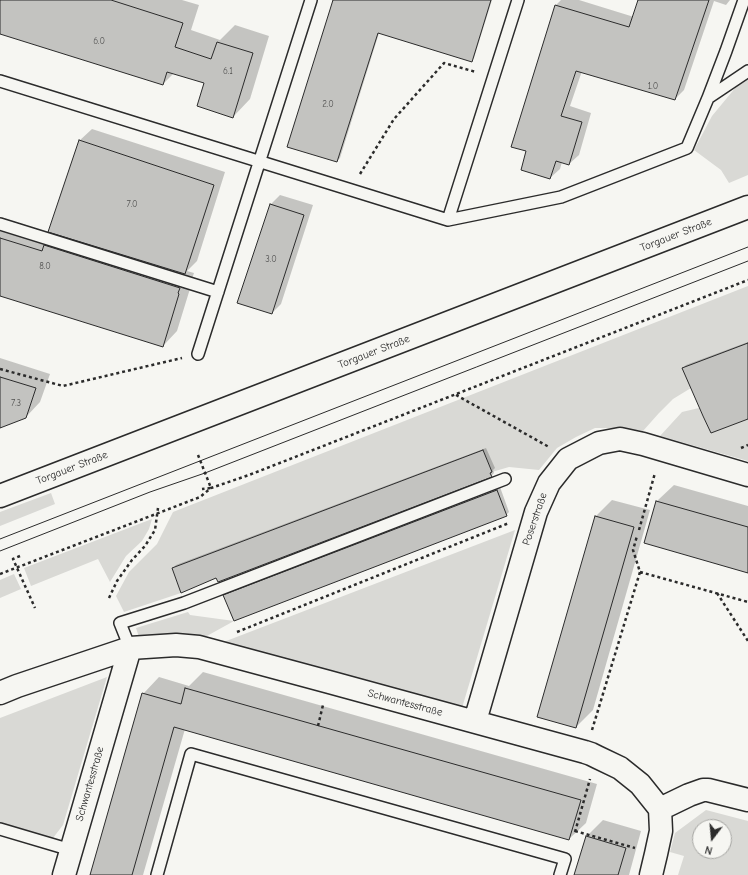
<!DOCTYPE html>
<meta charset="utf-8">
<style>
body{margin:0}
#map{position:relative;width:748px;height:875px;overflow:hidden;background:#f6f6f2;font-family:"Comic Neue",sans-serif}
canvas{display:block}
.north{position:absolute;left:692px;top:819px;width:40px;height:40px;box-sizing:border-box;background:#f6f6f2;border:1px solid #a5a5a2;border-radius:50%;rotate:196deg;font-size:11px;font-weight:700;line-height:16px;text-align:center;color:#2b2b2b}
.north::after{content:'';display:block;margin:auto;width:14px;height:18px;background:#2b2b2b;clip-path:polygon(50% 0,100% 100%,50% 72%,0 100%)}
</style>
<div id="map">
<canvas width="748" height="875"></canvas>
<div class="north">N</div>
</div>
<script>
const c = document.querySelector('canvas').getContext('2d');
c.lineJoin = 'round';
function fillPath(path, color) { c.fillStyle = color; c.fill(path, 'evenodd'); }
const toPath = rows => new Path2D(rows.map(r => 'M' + r).join(''));
function trace(path, color, width, dash) { c.strokeStyle = color; c.lineWidth = width; c.lineCap = dash ? 'butt' : 'round'; c.setLineDash(dash || []); c.stroke(path); }
function label(font, color, halo, rows, align = 'center') {
  c.font = font + ' "Comic Neue",sans-serif'; c.lineWidth = 3.5; c.setLineDash([]); c.textBaseline = 'middle'; c.strokeStyle = halo; c.fillStyle = color; for (const [text, x, y, turn = 0] of rows) {
    c.save(); c.translate(x, y); c.rotate((+turn || 0) * Math.PI / 180); c.textAlign = isNaN(turn) ? turn : align; if (halo) c.strokeText(text, 0, 0); c.fillText(text, 0, 0); c.restore();
  }
}
fillPath(toPath([
 [748,77,748,175,729,183,721,170,694,150,712,116,736,87],
 [748,286,748,343,691,388,673,399,659,413,643,431,618,428,595,428,576,437,557,448,539,470,509,467,492,472,483,450,172,568,181,593,124,612,116,596,129,572,157,544,173,512],
 [699,408,711,433,748,419,748,461,660,436,682,412],
 [51,493,55,504,0,526,0,512],
 [152,519,149,529,142,541,126,556,110,582,98,559,31,586,24,568],
 [515,530,462,708,221,643],
 [14,574,21,589,0,598,0,580],
 [188,612,190,615,234,621,205,637,173,635,139,637,136,628],
 [107,677,63,825,53,838,0,823,0,718],
 [706,810,748,821,748,875,678,875,684,856,670,852,675,833],
 [700,827,724,827,724,851,700,851]
]), '#d9d9d5');
fillPath(toPath([
 [0,0,182,0,199,5,191,30,220,40,235,25,269,36,250,99,233,117,205,82,174,73,163,84,0,33],
 [334,0,492,0,474,58,471,61,379,33,340,158,337,161],
 [561,0,579,0,634,17,639,0,730,0,726,5,714,1,684,90,675,99,582,71,570,106,591,113,579,155,569,164,562,162,560,169,550,178,527,151,556,5],
 [92,129,225,172,197,261,187,271,194,273,192,279,193,279,177,331,163,346,0,295,0,219,54,236,57,233,79,141],
 [280,195,313,205,281,304,272,313,238,303,271,204],
 [748,342,748,418,683,368,686,365],
 [0,358,50,374,40,402,26,417,0,427],
 [486,448,495,468,493,470,494,473,491,476,173,568,176,565],
 [674,485,748,506,748,572,657,501],
 [500,487,509,512,506,515,224,596,227,593],
 [612,500,650,510,593,710,576,727,538,716,596,516],
 [203,672,597,784,586,823,569,839,185,729,143,875,91,875,143,694,159,677,189,686],
 [603,820,641,831,629,875,575,875,587,836]
]), '#0003');
const building = toPath([
 [0,0,111,0,183,23,175,47,211,59,217,42,253,53,233,118,197,106,204,83,167,72,163,85,0,34,0,0],
 [333,0,491,0,472,62,378,33,337,162,287,147,333,0],
 [638,0,709,0,675,100,576,71,561,116,582,122,569,165,556,161,550,179,521,170,526,151,511,147,555,5,629,27,638,0],
 [79,140,214,185,185,274,48,232,79,140],
 [270,204,304,215,272,314,237,303,270,204],
 [0,238,42,251,44,245,180,288,178,293,179,294,163,347,0,296,0,238],
 [748,343,748,419,711,433,703,416,682,368,748,343],
 [0,377,36,388,26,418,0,428,0,377],
 [483,450,492,472,490,473,492,477,218,582,216,578,181,593,172,568,483,450],
 [497,490,507,516,234,621,223,595,497,490],
 [656,501,748,527,748,573,644,543,656,501],
 [595,516,634,527,576,728,537,717,595,516],
 [185,688,581,800,569,840,174,727,132,875,90,875,142,693,181,704,185,688],
 [586,836,626,848,618,875,574,875,586,836]
]);
fillPath(building, '#c3c3c0');
trace(building, '#2b2b2b', 1);
const service = toPath([
 [0,81,448,220,561,197,687,148,708,98,748,71],
 [708,98,726,51,744,0],
 [448,220,518,0],
 [0,224,218,292],
 [198,354,311,0],
 [130,648,120,623,184,603,505,479],
 [0,829,71,850],
 [157,875,191,754,565,859,560,875]
]);
const minor = toPath([
 [0,693,17,686,130,648,176,645,199,647,329,682,585,752,591,754,597,757,620,768,640,784,660,809,661,831,656,854,651,875],
 [475,721,536,512,549,483,568,459,599,443,620,439,643,444,748,475],
 [660,809,689,795,703,790,708,790,748,800],
 [64,875,130,648]
]);
const primary = toPath([
 [0,496,748,207]
]);
trace(service, '#2b2b2b', 14);
trace(minor, '#2b2b2b', 25);
trace(primary, '#2b2b2b', 25);
trace(toPath([
 [360,174,394,119,444,63,476,72],
 [0,369,63,386,182,358],
 [456,395,549,447],
 [741,448,748,445],
 [198,455,211,488,202,489],
 [639,530,655,473],
 [20,556,13,559,35,608],
 [640,572,748,602],
 [0,574,200,497,211,488,249,475,748,280],
 [717,593,748,641],
 [109,598,117,581,132,560,145,546,155,530,158,508],
 [237,632,509,523],
 [318,726,323,705],
 [592,730,640,572,633,550,637,536],
 [575,831,635,848],
 [575,832,590,779]
]), '#2b2b2b', 2.5, [3, 3]);
trace(service, '#f6f6f2', 11);
trace(minor, '#f6f6f2', 22);
trace(primary, '#f6f6f2', 22);
trace(toPath([
 [0,539,748,247],
 [0,551,150,492,205,473,748,261]
]), '#2b2b2b', 1);
label('9px', '#515150', null, [
 ["6.0",99,41],
 ["6.1",228,71],
 ["1.0",653,86],
 ["2.0",328,104],
 ["7.0",132,204],
 ["3.0",271,259],
 ["8.0",45,266],
 ["7.3",16,403]
]);
label('11px', '#2b2b2b', '#f6f6f2', [
 ["Torgauer Straße",676,235,-21],
 ["Torgauer Straße",374,352,-21],
 ["Torgauer Straße",72,468,-21],
 ["Poserstraße",535,519,-71],
 ["Schwantesstraße",405,703,15],
 ["Schwantesstraße",90,784,-74]
]);
</script>
